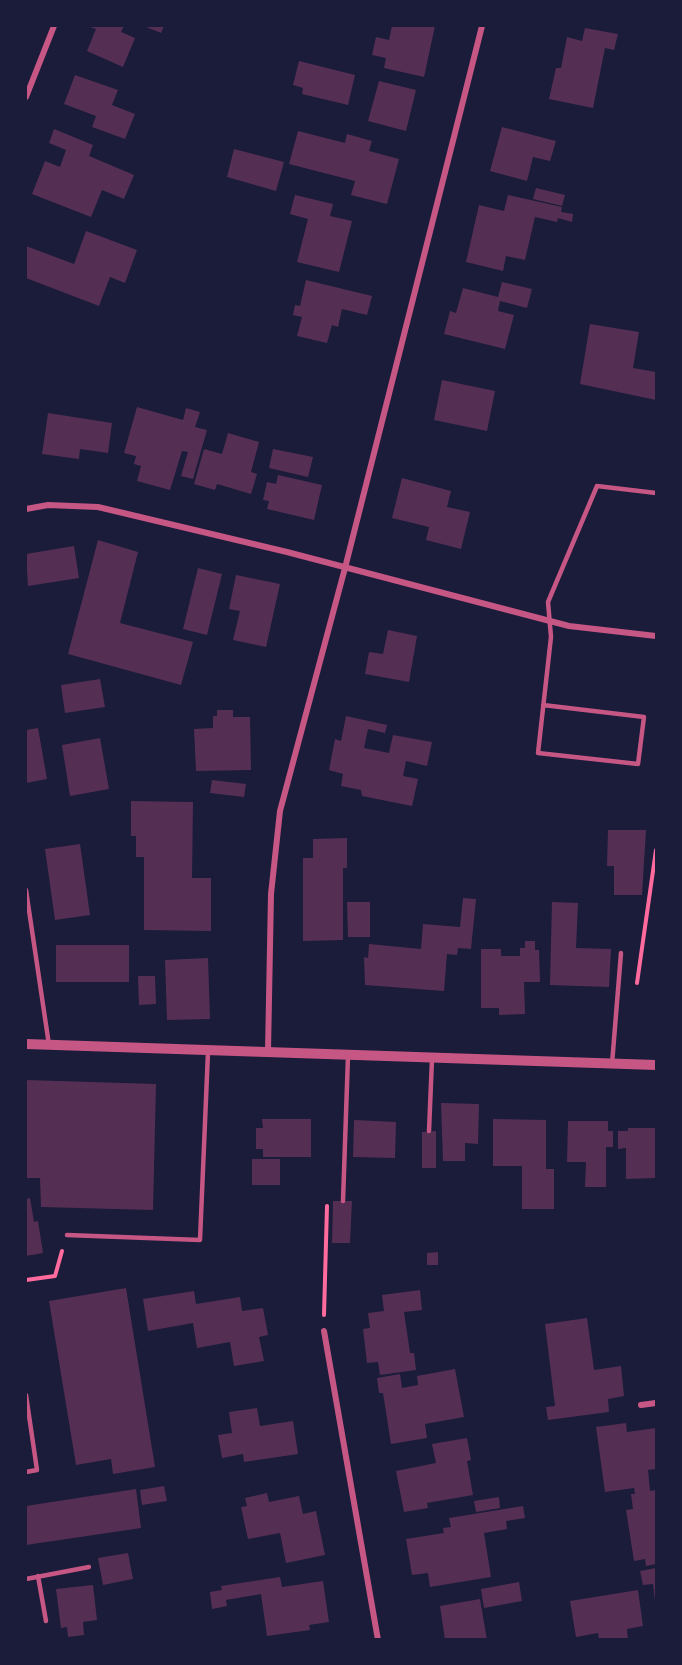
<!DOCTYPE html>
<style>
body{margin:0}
#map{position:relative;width:682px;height:1665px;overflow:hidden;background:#1b1b3a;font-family:"Fira Sans Condensed",sans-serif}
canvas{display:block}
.frame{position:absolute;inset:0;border:27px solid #1b1b3a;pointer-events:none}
</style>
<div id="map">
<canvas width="682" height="1665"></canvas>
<div class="frame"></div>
</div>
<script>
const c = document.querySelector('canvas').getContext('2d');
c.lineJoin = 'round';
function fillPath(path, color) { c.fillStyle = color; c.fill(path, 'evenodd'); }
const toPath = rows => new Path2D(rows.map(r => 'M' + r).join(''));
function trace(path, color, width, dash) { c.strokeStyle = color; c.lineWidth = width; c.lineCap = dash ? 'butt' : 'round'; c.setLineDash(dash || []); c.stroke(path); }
fillPath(toPath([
 [87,26,124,26,121,32,135,38,123,67,87,51,96,29],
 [144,26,164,26,161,33],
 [392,26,435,26,424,77,384,68,386,58,372,55,376,37,389,40],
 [585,28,618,34,614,50,605,48,593,108,549,99,556,68,561,68,567,37,582,41],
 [299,61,355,75,348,105,302,94,303,88,293,85],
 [75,75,118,90,112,105,135,114,125,139,92,127,96,116,64,104],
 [379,81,416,90,406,131,368,121],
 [502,127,556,141,550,161,533,157,527,181,490,171],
 [54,129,93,145,89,156,134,175,124,199,102,190,91,217,32,194,45,161,60,167,66,150,49,143],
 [298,131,345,143,347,134,372,141,369,151,399,159,387,204,351,195,355,181,289,164],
 [234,149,284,162,276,191,227,177],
 [536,188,565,195,562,206,533,199],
 [295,195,333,204,330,216,352,221,339,272,297,262,308,219,290,214],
 [508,195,562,207,561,212,573,214,572,222,558,218,557,222,535,217,525,260,506,256,503,271,466,262,479,205,504,211],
 [86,231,137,250,125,283,110,277,99,306,26,278,26,246,74,264],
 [306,280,372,296,367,315,342,309,338,327,332,325,327,343,297,336,302,317,293,315,295,305,300,306],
 [502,282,532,289,527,308,500,301,498,311,514,315,505,349,444,334,450,311,456,313,463,288,498,297],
 [590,324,639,332,633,368,656,372,656,400,580,384],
 [442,380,495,391,487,431,434,420],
 [137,407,183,420,186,408,200,412,195,427,207,430,193,479,181,476,188,452,182,451,170,490,137,481,141,466,134,464,136,456,124,453],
 [48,413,112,423,108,453,80,449,79,459,42,454],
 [228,433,259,442,251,472,257,474,251,494,217,484,215,490,194,484,204,449,222,454],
 [273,449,313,457,308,477,269,468],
 [278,475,322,485,314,520,267,509,269,501,263,500,267,482,276,484],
 [402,478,451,491,447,507,470,512,461,549,426,540,429,527,392,518],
 [98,540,138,552,120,623,193,642,181,685,68,654],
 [74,546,79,578,28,586,26,554],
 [198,568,222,574,207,635,183,629],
 [236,575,280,584,266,647,233,640,240,611,229,609],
 [388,630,417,636,409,682,365,674,369,652,383,654],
 [100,679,105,707,65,713,61,685],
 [217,710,233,710,233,717,250,717,251,770,196,771,194,729,213,728,213,716,217,716],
 [346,716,387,725,385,733,368,729,364,748,389,753,393,735,432,742,427,766,406,761,403,776,418,779,412,806,362,796,361,790,341,786,343,774,329,770,335,739,341,741],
 [38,728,47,779,26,783,26,730],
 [100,738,109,789,70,796,62,745],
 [212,780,246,784,244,797,210,793],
 [131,801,193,802,192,878,211,878,211,931,144,930,144,857,136,857,136,836,131,836],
 [608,830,646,830,642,895,614,895,614,866,607,866],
 [347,838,347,868,343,868,343,940,303,941,303,858,313,858,313,839],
 [80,844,90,915,55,920,45,849],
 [463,898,476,899,471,949,458,948,457,955,447,954,444,991,365,985,364,957,368,958,369,944,421,949,423,924,460,927],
 [347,902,370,902,370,937,348,937],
 [552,902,578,903,576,948,611,949,609,987,550,985],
 [525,941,535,941,535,950,539,950,540,982,524,982,525,1014,499,1015,499,1008,481,1008,481,949,501,949,501,956,520,956,520,948,525,948],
 [56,945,129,945,129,982,56,982],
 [208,958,210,1019,167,1020,165,960],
 [138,976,155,976,156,1004,139,1005],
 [26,1080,156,1084,153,1210,41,1207,40,1178,26,1178],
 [441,1103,479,1104,478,1144,465,1143,465,1161,443,1161],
 [262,1119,311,1119,311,1157,263,1157,263,1149,256,1149,256,1128,263,1128],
 [493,1119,546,1120,546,1169,554,1169,554,1209,522,1209,522,1166,493,1166],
 [354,1120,396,1122,395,1158,353,1157],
 [568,1121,608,1121,608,1131,613,1131,613,1147,606,1147,606,1187,585,1187,586,1162,567,1162],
 [628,1128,656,1128,656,1178,626,1179,626,1148,618,1149,618,1131,628,1131],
 [436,1131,436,1168,422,1168,422,1132],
 [252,1159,280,1159,280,1185,252,1185],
 [30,1198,34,1222,38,1221,43,1253,26,1256,26,1199],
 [333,1201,352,1201,350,1243,332,1243],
 [438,1252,438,1265,427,1265,427,1253],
 [126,1288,155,1467,113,1474,111,1459,76,1465,49,1301],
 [420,1290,422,1310,404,1312,410,1353,414,1353,416,1370,380,1375,378,1362,367,1363,363,1329,370,1328,368,1313,384,1311,382,1295],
 [194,1291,196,1304,240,1297,242,1311,263,1308,268,1335,259,1337,264,1361,234,1366,230,1342,197,1348,193,1323,148,1331,143,1299],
 [587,1318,594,1370,621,1366,624,1396,608,1399,609,1412,548,1420,546,1407,555,1406,545,1324],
 [455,1369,464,1417,425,1424,427,1438,391,1444,383,1393,379,1393,377,1378,400,1374,402,1388,418,1385,417,1376],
 [257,1408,260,1426,293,1421,298,1454,244,1462,243,1454,222,1458,218,1435,232,1433,229,1412],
 [626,1423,627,1432,656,1428,656,1469,648,1470,650,1491,656,1490,656,1564,646,1566,645,1559,634,1561,626,1510,633,1509,631,1494,635,1494,634,1488,605,1492,596,1427],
 [467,1438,471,1460,467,1461,473,1495,427,1503,428,1508,404,1512,396,1471,436,1463,432,1444],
 [164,1486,167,1501,142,1505,140,1490],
 [136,1489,141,1528,26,1545,26,1506],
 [267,1493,269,1502,299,1496,303,1514,316,1511,325,1555,286,1563,280,1533,248,1539,241,1507,247,1506,245,1498],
 [499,1497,500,1508,476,1512,474,1501],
 [523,1506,525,1518,506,1521,507,1529,484,1533,491,1577,430,1587,428,1573,412,1575,406,1539,444,1533,443,1528,451,1527,449,1518],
 [128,1553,133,1579,103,1585,98,1558],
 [656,1568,656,1601,655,1601,653,1584,643,1585,640,1571],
 [280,1577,282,1587,323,1581,329,1622,309,1625,310,1630,267,1636,261,1594,226,1600,227,1606,212,1609,210,1592,222,1590,221,1586],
 [519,1582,522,1601,484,1608,481,1589],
 [93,1585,97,1620,83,1622,84,1635,68,1637,67,1627,61,1628,56,1589],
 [638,1590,643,1626,627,1629,628,1640,599,1640,598,1633,576,1637,570,1601],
 [480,1599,487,1640,445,1640,440,1606]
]), '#542f53');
trace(toPath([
 [637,983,656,850],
 [26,1280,55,1276,62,1251],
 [324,1315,327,1206]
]), '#ff6b9d', 4);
trace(toPath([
 [543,705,644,717,638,764,538,753,551,637,548,602,597,486,656,493],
 [26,890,49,1045],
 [612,1064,621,953],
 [429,1131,432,1059],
 [343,1201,348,1056],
 [67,1235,200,1240,208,1052],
 [26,1395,37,1470,26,1472],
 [38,1576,46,1621],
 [26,1579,89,1567]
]), '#c65784', 4.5);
trace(toPath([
 [26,97,54,26],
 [26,509,48,505,98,507,287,552,569,626,656,636],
 [268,1051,271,894,280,811,345,568,482,26],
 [324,1331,378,1640],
 [641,1405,656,1403]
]), '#c65784', 6);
trace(toPath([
 [26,1044,656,1065]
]), '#c65784', 10);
</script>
